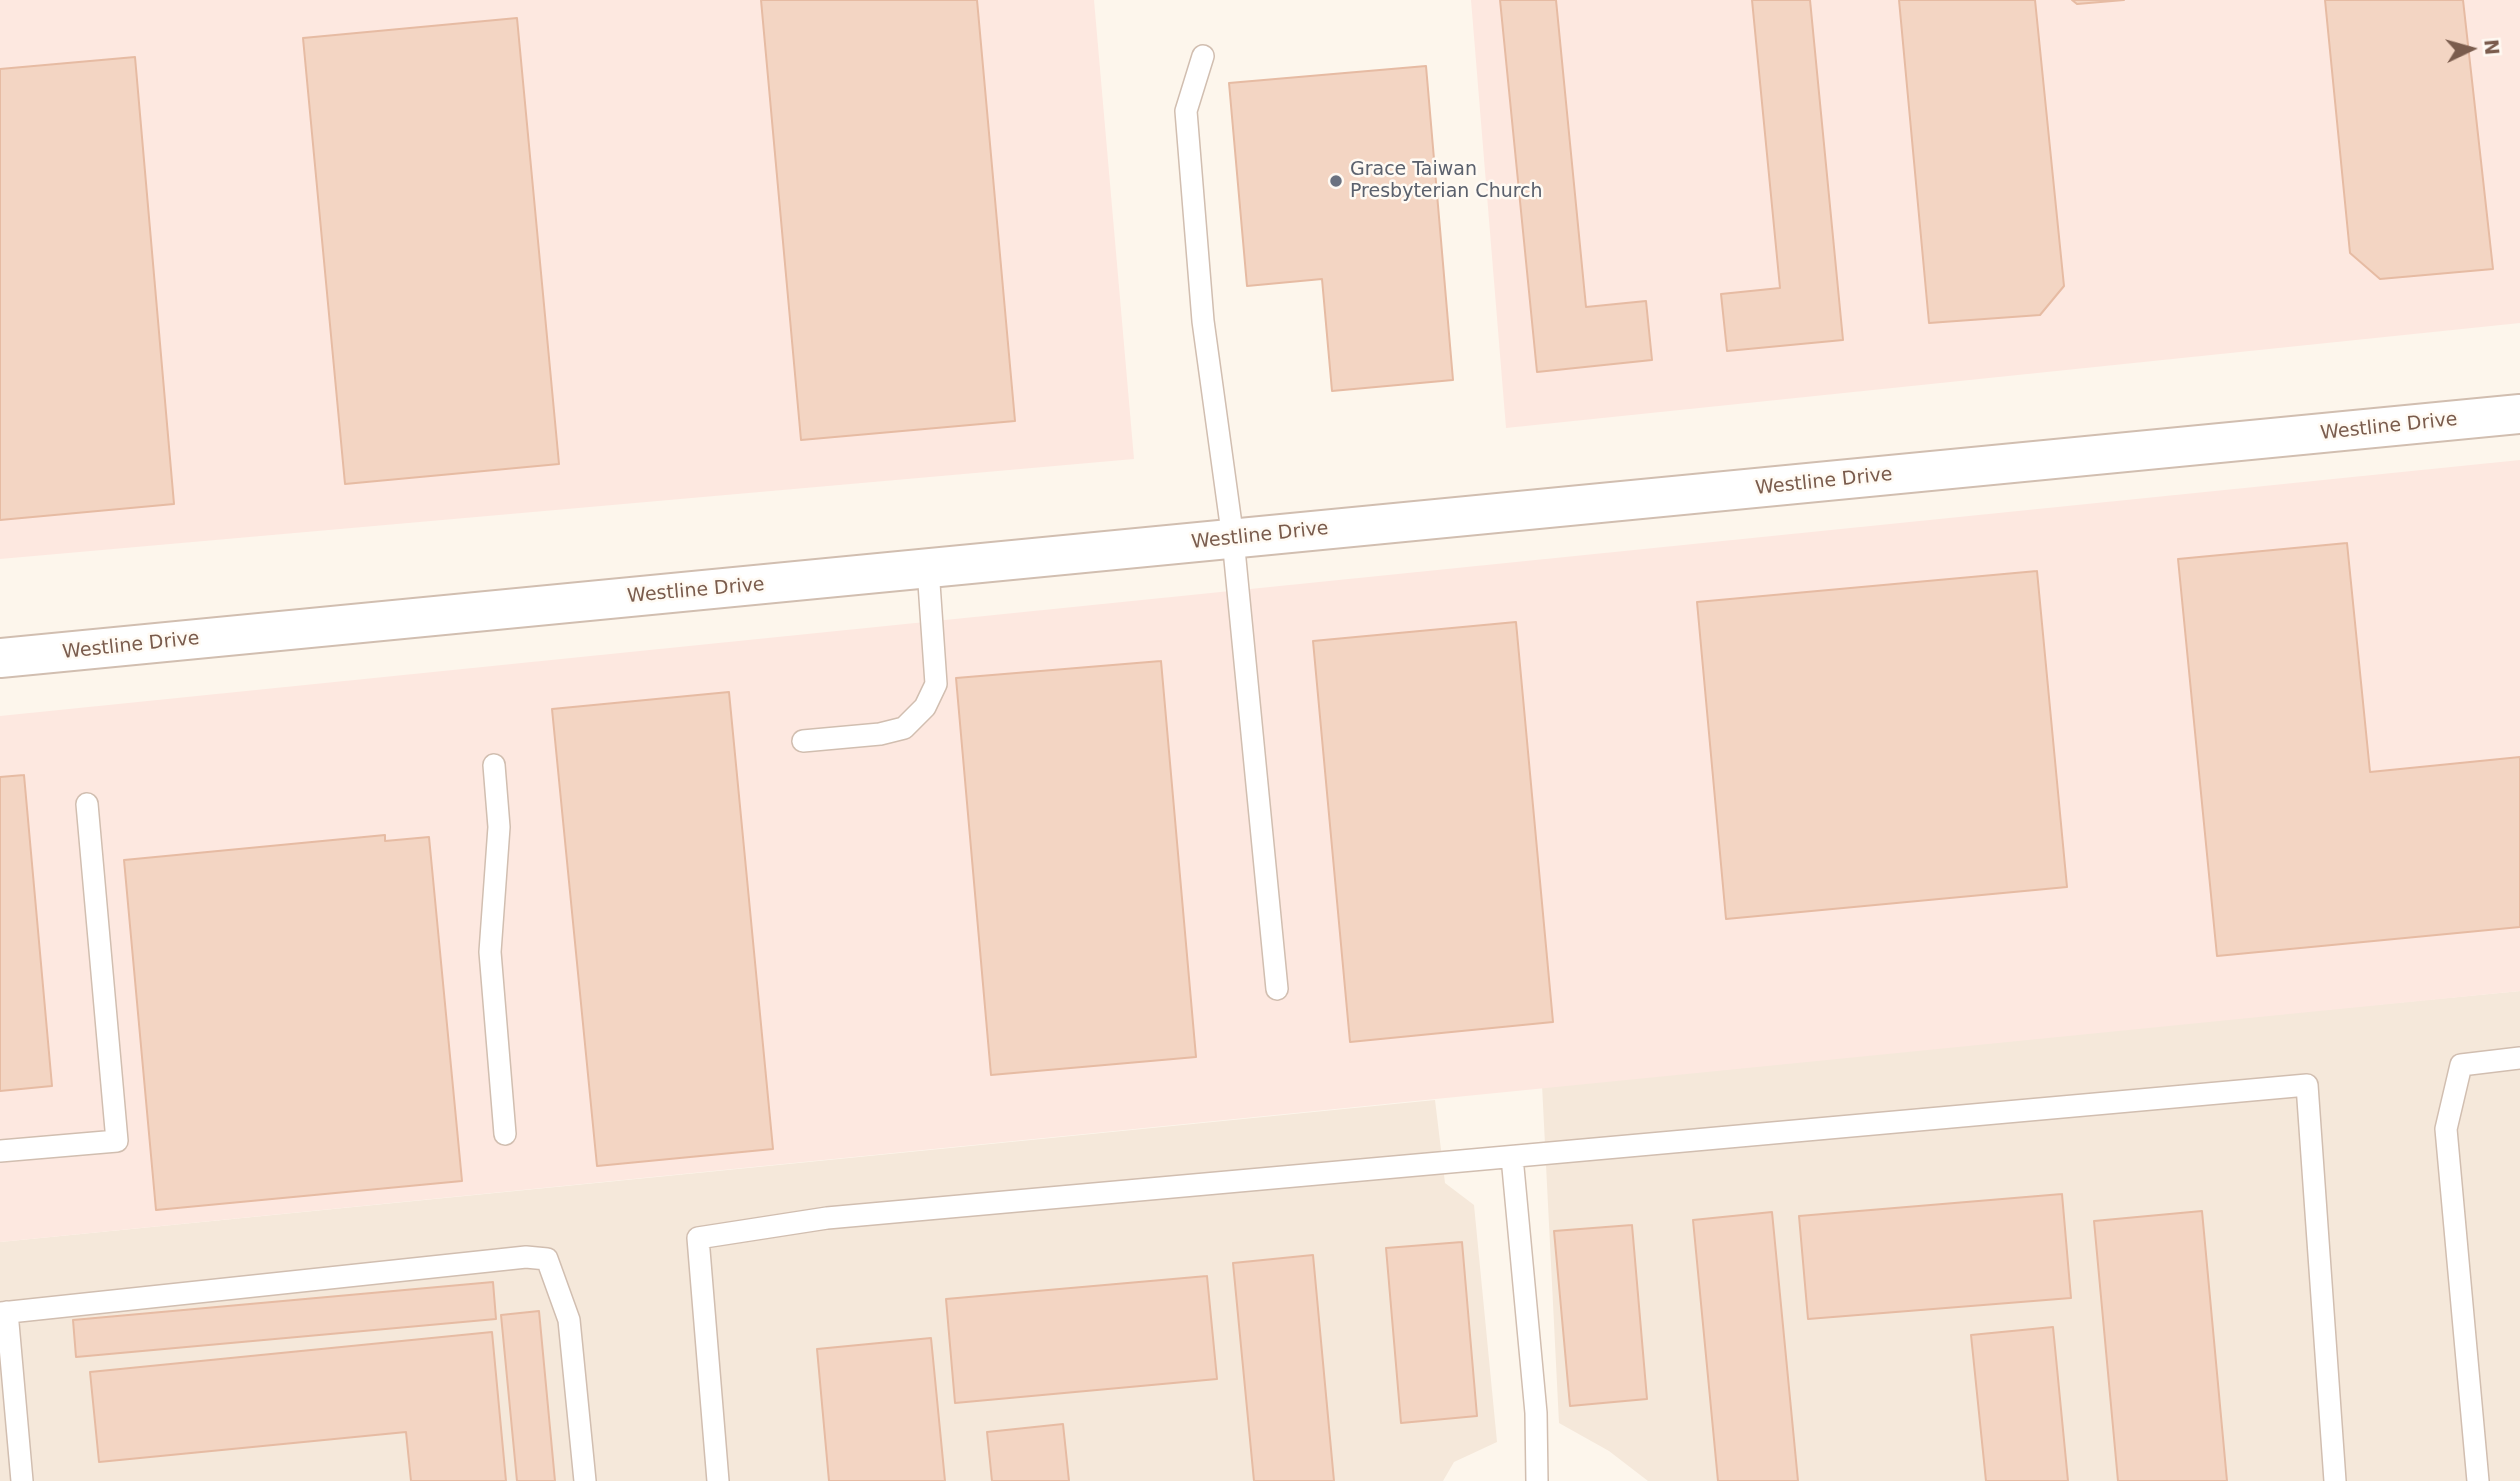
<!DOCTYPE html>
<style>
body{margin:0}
#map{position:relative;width:2520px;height:1481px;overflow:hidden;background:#fdf6ec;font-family:"DejaVu Sans",sans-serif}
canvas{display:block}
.north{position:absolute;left:2436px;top:14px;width:70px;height:70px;-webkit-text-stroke:5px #fffaf3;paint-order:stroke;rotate:85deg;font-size:19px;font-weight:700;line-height:28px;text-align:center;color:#7a5c4d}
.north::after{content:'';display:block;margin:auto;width:24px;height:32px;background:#7a5c4d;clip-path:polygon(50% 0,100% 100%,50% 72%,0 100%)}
</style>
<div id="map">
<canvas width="2520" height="1481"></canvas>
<div class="north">N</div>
</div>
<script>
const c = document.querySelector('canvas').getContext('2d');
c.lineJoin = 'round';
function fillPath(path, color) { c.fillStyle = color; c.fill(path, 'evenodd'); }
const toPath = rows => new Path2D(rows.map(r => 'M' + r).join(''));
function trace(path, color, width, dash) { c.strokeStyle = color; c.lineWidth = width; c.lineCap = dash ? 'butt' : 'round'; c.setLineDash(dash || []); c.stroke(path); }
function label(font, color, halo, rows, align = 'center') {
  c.font = font + ' "DejaVu Sans",sans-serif'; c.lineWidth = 5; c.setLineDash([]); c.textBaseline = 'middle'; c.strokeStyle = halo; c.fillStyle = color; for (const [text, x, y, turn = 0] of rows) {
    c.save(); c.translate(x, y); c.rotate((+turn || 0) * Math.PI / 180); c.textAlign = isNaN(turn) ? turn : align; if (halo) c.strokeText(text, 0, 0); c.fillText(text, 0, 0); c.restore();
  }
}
fillPath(toPath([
 [2520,991,2520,1481,1648,1481,1609,1451,1559,1423,1542,1085],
 [1435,1100,1445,1183,1474,1205,1497,1442,1454,1462,1443,1481,0,1481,0,1242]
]), '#f5e8da');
fillPath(toPath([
 [0,0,1094,0,1134,459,0,559],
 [1471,0,2520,0,2520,323,1506,428],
 [2520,460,2520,991,0,1242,0,716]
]), '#fde8e0');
const building = toPath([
 [761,0,977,0,1015,421,801,440,761,0],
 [1500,0,1556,0,1586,307,1646,301,1652,360,1537,372,1500,0],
 [1752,0,1810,0,1843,340,1727,351,1721,294,1780,288,1752,0],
 [1899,0,2035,0,2064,286,2040,315,1929,323,1899,0],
 [2072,0,2124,0,2077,4,2072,0],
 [2325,0,2463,0,2493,269,2380,279,2350,253,2325,0],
 [517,18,559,464,345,484,303,38,517,18],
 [135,57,174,504,0,520,0,69,135,57],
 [1426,66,1453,380,1332,391,1322,279,1247,286,1229,83,1426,66],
 [2347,543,2370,772,2520,757,2520,927,2217,956,2178,559,2347,543],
 [2037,571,2067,887,1726,919,1697,602,2037,571],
 [1516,622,1553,1022,1350,1042,1313,641,1516,622],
 [1161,661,1196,1057,991,1075,956,678,1161,661],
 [729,692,773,1149,597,1166,552,709,729,692],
 [24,775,52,1086,0,1091,0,777,24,775],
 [385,835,385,841,429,837,462,1181,156,1210,124,860,385,835],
 [2062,1194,2071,1298,1808,1319,1799,1216,2062,1194],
 [2202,1211,2227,1481,2118,1481,2094,1221,2202,1211],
 [1772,1212,1798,1481,1718,1481,1693,1220,1772,1212],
 [1632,1225,1647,1399,1570,1406,1554,1231,1632,1225],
 [1462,1242,1477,1416,1401,1423,1386,1248,1462,1242],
 [1313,1255,1334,1481,1254,1481,1233,1263,1313,1255],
 [1207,1276,1217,1379,955,1403,946,1299,1207,1276],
 [493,1282,496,1319,76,1357,73,1320,493,1282],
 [539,1311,555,1481,517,1481,501,1315,539,1311],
 [2053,1327,2068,1481,1986,1481,1971,1335,2053,1327],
 [492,1332,506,1481,411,1481,406,1432,99,1462,90,1372,492,1332],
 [931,1338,945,1481,829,1481,817,1349,931,1338],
 [1063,1424,1069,1481,992,1481,987,1432,1063,1424]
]);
fillPath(building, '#f3d5c3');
trace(building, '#e6bba3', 2);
const service = toPath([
 [1203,56,1186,111,1203,321,1233,539,1277,989],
 [803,741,880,734,904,728,925,707,936,684,928,569],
 [494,765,499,827,490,952,505,1134],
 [0,1151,117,1141,87,804],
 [1512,1157,1536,1413,1537,1481],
 [7,1312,22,1481],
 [0,1313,526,1257,547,1259,569,1320,585,1481],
 [718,1481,698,1238,827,1218,2307,1085,2335,1481],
 [2478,1481,2446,1129,2461,1065,2520,1058]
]);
const minor = toPath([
 [0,658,2520,414]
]);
trace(service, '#d1beb0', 24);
trace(minor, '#d1beb0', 42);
trace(service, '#fff', 21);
trace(minor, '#fff', 38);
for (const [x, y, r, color] of [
 [1336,181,7,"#6b7280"]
]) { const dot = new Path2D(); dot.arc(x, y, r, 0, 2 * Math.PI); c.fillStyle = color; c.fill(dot); trace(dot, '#fffaf3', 2.5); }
label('19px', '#5b616d', '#fffaf3', [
 ["Grace Taiwan",1350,170],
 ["Presbyterian Church",1350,192]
], 'left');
label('19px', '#7a5c4d', '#fffaf3', [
 ["Westline Drive",2389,427,-6],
 ["Westline Drive",1824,482,-6],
 ["Westline Drive",1260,536,-6],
 ["Westline Drive",696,591,-5],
 ["Westline Drive",131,646,-6]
]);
</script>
